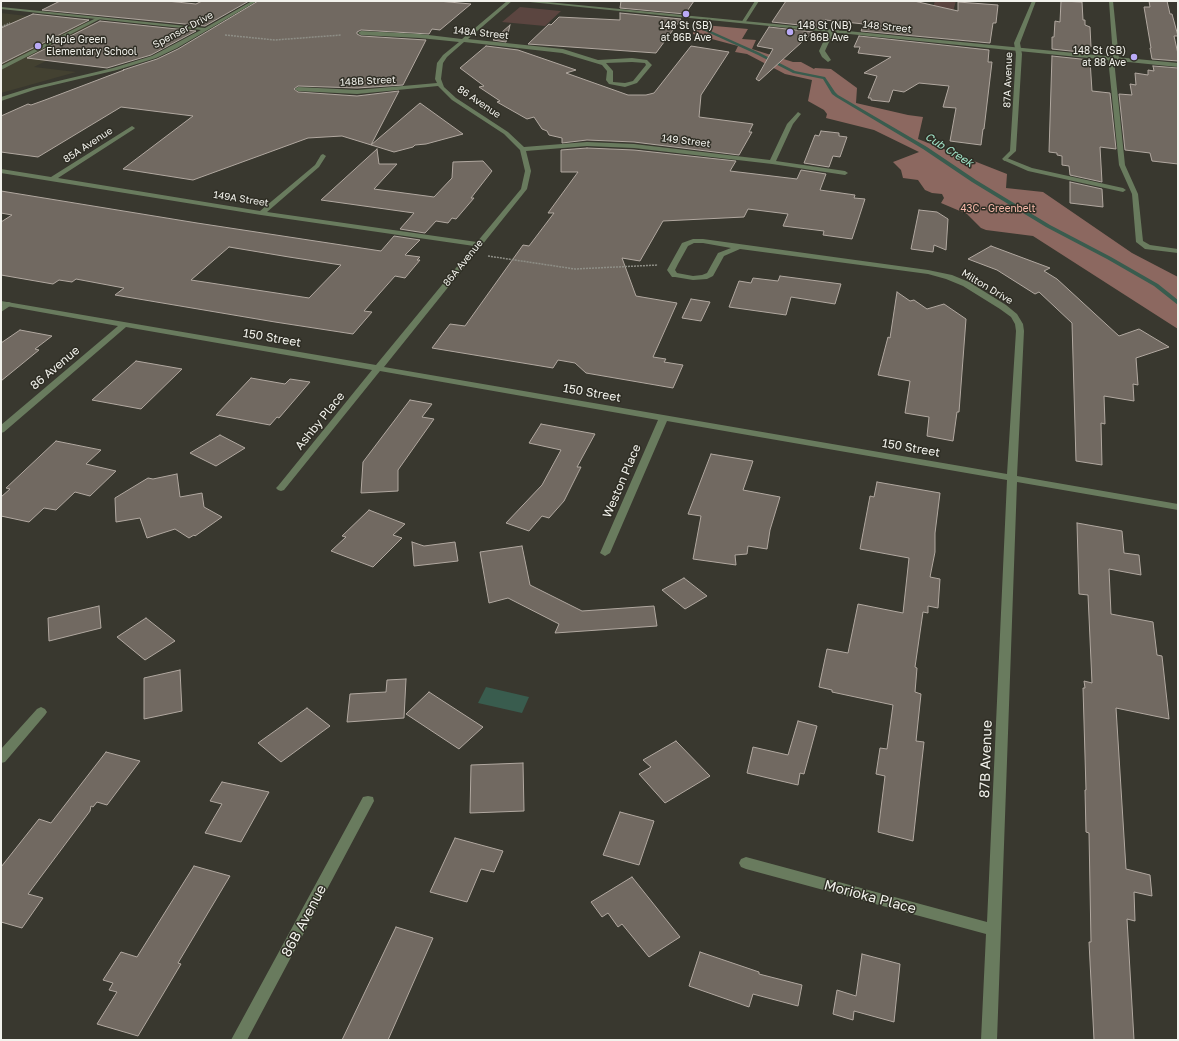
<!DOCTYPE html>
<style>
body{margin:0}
#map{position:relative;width:1179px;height:1041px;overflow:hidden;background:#39382f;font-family:"Golos Text",sans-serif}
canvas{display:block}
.frame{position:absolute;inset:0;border:2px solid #f2f2ec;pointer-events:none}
</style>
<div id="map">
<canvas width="1179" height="1041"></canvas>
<div class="frame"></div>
</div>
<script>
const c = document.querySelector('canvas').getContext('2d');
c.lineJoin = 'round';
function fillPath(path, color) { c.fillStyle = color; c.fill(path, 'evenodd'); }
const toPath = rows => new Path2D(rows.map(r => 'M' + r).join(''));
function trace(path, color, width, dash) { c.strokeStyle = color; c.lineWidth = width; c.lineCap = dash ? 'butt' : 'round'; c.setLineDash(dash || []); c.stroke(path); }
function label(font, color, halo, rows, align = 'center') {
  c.font = font + ' "Golos Text",sans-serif'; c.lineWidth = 3; c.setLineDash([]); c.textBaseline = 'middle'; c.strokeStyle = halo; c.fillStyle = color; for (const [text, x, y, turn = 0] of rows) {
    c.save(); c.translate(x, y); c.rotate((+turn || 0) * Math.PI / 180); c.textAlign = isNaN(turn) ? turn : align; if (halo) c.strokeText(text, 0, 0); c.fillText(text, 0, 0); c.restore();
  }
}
fillPath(toPath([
 [1,13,115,26,34,67,76,72,1,93]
]), '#434131');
fillPath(toPath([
 [935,1,956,1,946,36,924,34],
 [520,7,560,11,561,11,545,26,502,22]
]), '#5b4540');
fillPath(toPath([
 [693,24,748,29,742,39,756,40,752,49,793,62,801,62,814,69,815,68,831,69,857,88,856,103,908,115,923,117,918,139,1007,174,1006,188,1043,192,1132,253,1178,277,1178,329,1033,236,986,230,981,228,967,214,941,203,944,198,942,194,932,193,925,190,918,180,903,178,901,170,893,162,919,152,874,130,826,118,827,114,824,110,808,101,812,80,785,74,747,54,735,52,738,46,693,34]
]), '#8c6860');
fillPath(toPath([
 [486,687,529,697,522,713,478,703]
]), '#395c4e');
fillPath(toPath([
 [704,28,760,53,795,71,825,77,835,92,838,95,927,147,976,180,1050,225,1111,257,1158,284,1178,300,1178,305,1154,286,1107,259,1046,227,972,182,923,149,836,97,832,94,823,79,793,73,758,55,703,30,704,28]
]), '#395c4e');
const building = toPath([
 [60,1,167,1,196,4,202,1,249,1,205,26,42,10,60,1],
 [258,1,438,1,471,4,440,30,432,29,429,34,361,30,357,32,357,34,361,36,426,40,403,85,357,88,298,86,294,89,298,92,357,96,399,91,371,145,420,103,463,134,426,144,415,145,413,147,394,152,342,136,308,138,193,180,123,169,193,116,121,107,38,157,1,152,1,116,28,104,31,105,45,100,124,70,123,70,157,59,178,49,258,1],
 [621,1,694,1,685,14,620,8,621,1],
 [786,1,914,1,958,11,958,2,998,5,996,23,993,23,990,43,861,31,864,24,825,20,818,27,772,22,786,1],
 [1061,1,1082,2,1083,20,1085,20,1085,25,1090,27,1091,47,1089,47,1089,53,1052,49,1052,37,1054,37,1055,21,1060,22,1061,1],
 [1149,1,1167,1,1170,14,1172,14,1178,36,1174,36,1178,54,1178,61,1152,59,1150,48,1151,48,1144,7,1150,7,1149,1],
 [620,13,681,19,656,53,528,44,549,24,551,25,559,17,620,20,620,13],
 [33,14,89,20,1,64,1,28,33,14],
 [100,21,196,31,151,55,107,68,27,58,100,21],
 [510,25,506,42,493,40,510,25],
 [769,27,813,32,759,81,756,79,773,49,757,46,769,27],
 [859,36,989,50,988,62,992,62,984,129,983,129,981,145,950,141,956,108,943,107,949,86,919,83,904,92,893,90,889,102,871,100,871,98,868,98,877,76,864,73,891,57,858,53,860,47,854,47,859,36],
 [486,46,518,50,576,70,566,73,628,95,646,95,654,93,691,46,729,52,701,95,699,117,753,124,749,132,752,132,739,155,634,142,587,140,562,143,562,138,549,135,547,131,542,129,534,117,527,119,497,102,500,101,479,87,484,86,460,68,486,46],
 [1052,56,1090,60,1092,91,1110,93,1116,149,1100,147,1102,182,1070,175,1069,166,1062,165,1062,156,1057,155,1057,153,1049,152,1052,56],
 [1153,66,1178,68,1178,164,1152,161,1150,153,1125,150,1119,94,1132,95,1130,84,1136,85,1135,73,1148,75,1148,70,1154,71,1153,66],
 [821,131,839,133,839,136,847,137,840,157,833,156,829,167,804,163,815,135,819,136,821,131],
 [587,148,634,150,736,161,730,171,797,179,801,170,826,174,820,190,855,195,854,198,865,199,852,239,823,235,824,231,783,226,788,214,748,209,744,217,663,221,640,261,622,258,636,296,677,303,653,357,666,359,664,362,683,365,673,388,586,373,575,363,558,360,553,368,432,348,450,324,465,326,523,245,529,246,554,213,548,213,578,172,561,172,561,150,587,148],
 [377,149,379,164,397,164,374,189,434,197,452,178,453,162,483,161,492,171,471,198,474,198,456,219,452,218,448,223,436,221,425,233,400,229,414,213,321,200,377,149],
 [1070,182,1102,189,1103,207,1070,203,1070,182],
 [1,191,197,223,381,251,394,236,420,240,405,255,420,257,417,260,420,260,405,278,395,276,364,311,372,312,353,334,275,322,115,295,124,288,76,279,72,282,59,280,53,284,1,275,1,222,12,215,1,213,1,191],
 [229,247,289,257,341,265,309,298,191,280,229,247],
 [919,210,937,212,948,219,946,250,934,245,933,252,911,249,919,210],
 [991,246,1050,268,1044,271,1057,279,1119,336,1139,329,1169,347,1136,358,1138,385,1133,384,1134,401,1104,396,1105,424,1101,423,1102,465,1076,461,1072,323,1039,292,1035,294,997,270,968,259,991,246],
 [780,276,841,284,835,304,791,297,786,315,729,307,739,281,751,283,753,278,778,281,780,276],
 [897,292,910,301,914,300,927,309,944,304,966,319,959,412,957,412,953,441,927,436,929,417,905,413,910,381,878,375,888,337,890,338,897,292],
 [691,299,710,302,701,321,682,318,691,299],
 [20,330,52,336,35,349,39,350,1,381,1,343,20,330],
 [136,361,182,369,141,409,92,400,136,361],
 [251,378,285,384,290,379,310,382,279,418,277,417,270,425,216,415,251,378],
 [410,400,432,404,422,417,434,419,398,470,398,491,361,493,363,462,410,400],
 [541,424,595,434,577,467,581,467,564,501,549,518,542,516,529,531,506,523,542,485,561,450,529,443,541,424],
 [220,435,245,448,216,466,190,453,220,435],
 [56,441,101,450,86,464,116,471,90,496,75,492,56,510,44,508,29,522,1,516,1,497,10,489,6,488,56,441],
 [711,454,753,461,743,490,780,497,770,530,767,549,748,546,747,554,735,555,736,565,693,559,701,516,688,514,711,454],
 [177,474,180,497,202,493,204,507,222,517,195,536,194,535,189,538,175,529,147,538,140,518,116,522,115,498,148,478,153,479,177,474],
 [877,482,940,493,935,533,935,552,930,577,940,579,938,608,928,606,928,613,923,612,915,667,917,668,915,692,921,694,916,741,924,742,913,841,878,832,885,776,876,774,880,748,887,749,893,705,832,692,832,690,819,687,827,649,848,653,858,604,903,613,909,558,860,549,870,496,874,497,877,482],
 [369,510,405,524,393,535,402,538,373,567,331,551,346,537,342,536,369,510],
 [1077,523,1122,531,1124,553,1139,555,1141,575,1109,569,1111,614,1153,622,1157,655,1162,656,1169,719,1116,708,1126,869,1150,875,1152,896,1134,892,1135,921,1127,919,1134,1040,1094,1040,1089,942,1091,942,1089,833,1086,832,1085,790,1086,790,1083,688,1085,688,1084,681,1092,683,1088,595,1079,594,1077,523],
 [412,542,424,546,455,542,458,561,414,566,412,542],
 [522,546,530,585,582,611,654,606,657,626,555,633,559,624,508,598,489,603,480,552,522,546],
 [684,578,707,596,685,609,662,590,684,578],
 [99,606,101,628,49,641,48,618,99,606],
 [146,618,175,641,145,660,117,637,146,618],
 [180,670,182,711,144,719,144,678,180,670],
 [406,679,404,718,347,722,350,694,386,692,387,680,406,679],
 [429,692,483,727,459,749,406,714,429,692],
 [307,708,330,726,281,762,258,743,307,708],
 [798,721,817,726,804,774,800,773,798,785,747,773,753,747,788,755,798,721],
 [676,741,710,776,665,803,639,774,651,767,643,760,676,741],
 [106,752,140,761,107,805,97,802,93,807,91,806,90,811,28,894,43,898,22,928,1,922,1,867,39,819,51,823,106,752],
 [523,763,524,811,470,813,471,765,523,763],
 [222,782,269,792,241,842,205,833,222,804,210,801,222,782],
 [620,812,654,821,639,865,603,855,620,812],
 [455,838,503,851,494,872,481,869,467,902,430,892,455,838],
 [194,866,230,876,178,963,181,964,138,1036,97,1024,117,992,109,990,113,983,103,980,121,952,137,957,194,866],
 [632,877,680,937,649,957,622,924,618,927,608,913,602,917,591,902,632,877],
 [396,927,433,938,388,1040,342,1040,396,927],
 [700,952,759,972,759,974,802,985,798,1006,753,994,749,1007,689,986,700,952],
 [862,954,900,964,894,1022,854,1011,853,1020,833,1014,837,990,856,996,862,954]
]);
fillPath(building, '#716961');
trace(building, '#b1a8a0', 1);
trace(toPath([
 [1,27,10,23],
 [225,35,275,40,341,35],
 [488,256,575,269,658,265]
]), '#8e8e86', 1.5, [2, 1]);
fillPath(toPath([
 [1109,1,1113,1,1119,59,1116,61,1114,60,1125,165,1138,194,1143,241,1150,245,1178,249,1178,253,1145,249,1136,242,1132,194,1119,165,1108,58,1111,56,1113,57,1109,1],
 [98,17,102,18,1,70,1,66,98,17],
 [1003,158,1007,158,1032,168,1123,188,1126,190,1123,192,1028,171,1003,160,1003,158],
 [6,302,9,302,13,304,1,312,1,306,6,302]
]), '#697b5e');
fillPath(toPath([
 [252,1,257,1,177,48,156,58,117,70,37,89,1,101,1,97,33,87,113,68,152,56,201,30,1,9,1,7,205,28,252,1],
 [507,1,512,1,468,39,563,49,598,60,632,58,647,60,652,65,637,83,625,87,609,84,606,80,607,71,602,65,562,53,464,42,447,57,443,63,441,79,444,87,456,98,508,132,524,147,587,142,634,144,770,160,787,124,798,112,801,114,793,124,776,161,845,171,848,173,845,175,772,164,634,148,587,146,526,151,531,171,527,189,384,367,1007,474,1016,331,1015,324,1011,317,1000,309,963,286,946,279,928,274,740,249,724,256,713,276,707,279,693,280,675,277,672,277,667,270,682,243,693,239,703,239,928,270,952,275,969,282,1006,305,1017,314,1023,324,1024,331,1017,476,1178,504,1178,510,1017,482,997,1040,981,1040,986,934,746,869,741,867,739,863,741,859,746,857,987,922,1007,480,667,421,610,553,605,556,600,553,658,420,380,371,284,490,281,491,278,490,276,488,278,486,372,370,126,327,4,432,1,433,1,425,118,326,1,305,1,301,376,365,474,246,261,215,1,173,1,169,51,177,132,126,135,128,134,129,58,178,260,211,315,165,321,155,323,154,326,156,319,167,267,212,477,242,521,189,525,171,520,150,504,134,452,100,438,86,357,94,298,91,295,89,298,87,357,90,437,83,435,79,437,63,443,55,459,42,420,38,361,35,358,33,361,31,420,34,462,39,507,1],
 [632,62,645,63,646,65,633,81,625,83,613,82,613,71,606,63,632,62],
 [694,243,703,243,731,248,718,253,707,273,702,275,693,276,677,273,675,270,678,264,688,246,694,243],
 [755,1,759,1,745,23,741,23,755,1],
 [1032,1,1036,1,1020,43,1022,54,1016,151,1005,161,1002,159,1010,151,1016,54,1014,43,1032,1],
 [831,29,834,31,825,51,831,60,828,62,822,57,819,51,828,31,831,29],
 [41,707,45,709,47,712,45,715,5,762,1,763,1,749,37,709,41,707],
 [368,796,373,797,374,801,247,1040,231,1040,363,797,368,796]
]), '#697b5e');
fillPath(toPath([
 [520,1,537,1,1178,63,1178,67,520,1]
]), '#697b5e');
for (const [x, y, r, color] of [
 [686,14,4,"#baaaf7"],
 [790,32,4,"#baaaf7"],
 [38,46,4,"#baaaf7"],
 [1134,57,4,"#baaaf7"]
]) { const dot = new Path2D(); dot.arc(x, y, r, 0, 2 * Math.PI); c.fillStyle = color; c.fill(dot); trace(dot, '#2f2e25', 1.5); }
label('10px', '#f2f2ec', '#2f2e25', [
 ["148 St (SB)",686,26,"center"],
 ["at 86B Ave",686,38,"center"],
 ["148 St (NB)",798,26],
 ["at 86B Ave",798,38],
 ["Maple Green",46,40],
 ["Elementary School",46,52],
 ["148 St (SB)",1126,51,"right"],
 ["at 88 Ave",1126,63,"right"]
], 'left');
label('10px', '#f2f2ec', '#2f2e25', [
 ["148 Street",887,27,6],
 ["Spenser Drive",183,30,-28],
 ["148A Street",481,33,6],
 ["87A Avenue",1008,80,-88],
 ["148B Street",368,81,-3],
 ["86 Avenue",479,102,34],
 ["149 Street",686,141,7],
 ["85A Avenue",88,145,-33],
 ["149A Street",241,199,9],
 ["86A Avenue",463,263,-51],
 ["Milton Drive",987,287,31]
]);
label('10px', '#f9b9aa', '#2f2e25', [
 ["43C - Greenbelt",998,209]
]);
label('italic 11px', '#a0e3c8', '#2f2e25', [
 ["Cub Creek",949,150,32]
]);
label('12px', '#f2f2ec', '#2f2e25', [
 ["150 Street",272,338,10],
 ["86 Avenue",55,368,-40],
 ["150 Street",592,393,10],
 ["Ashby Place",320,421,-51],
 ["150 Street",911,448,10],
 ["Weston Place",622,481,-67]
]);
label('14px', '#f2f2ec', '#2f2e25', [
 ["87B Avenue",986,759,-88],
 ["Morioka Place",870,897,15],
 ["86B Avenue",304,921,-62]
]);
</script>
